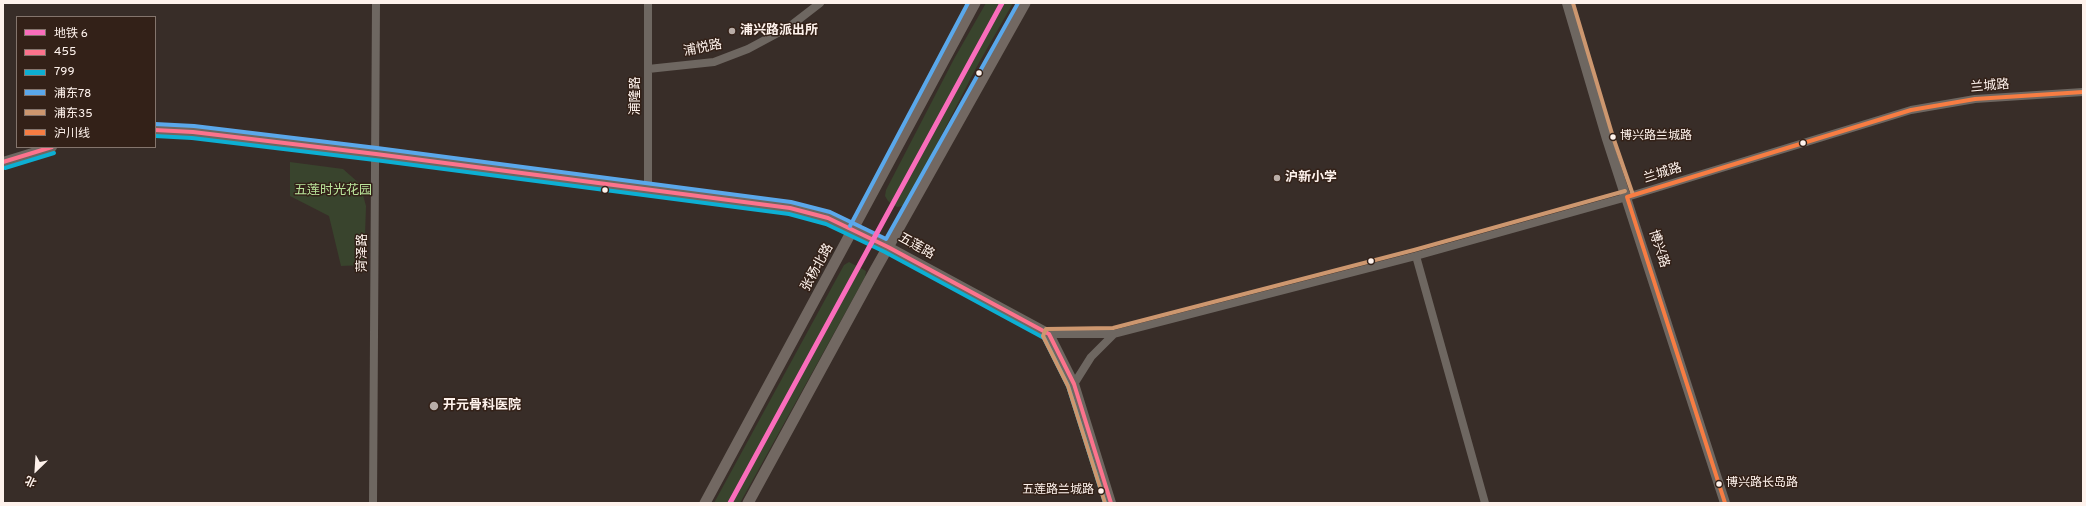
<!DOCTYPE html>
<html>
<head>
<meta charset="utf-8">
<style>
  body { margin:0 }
  #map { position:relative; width:2086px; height:506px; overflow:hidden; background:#382d28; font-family:Overpass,"Noto Sans SC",sans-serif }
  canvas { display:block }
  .frame { position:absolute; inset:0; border:4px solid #fef2ec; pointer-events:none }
  .legend { position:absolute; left:16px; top:16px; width:140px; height:132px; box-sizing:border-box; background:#332118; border:1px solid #84756d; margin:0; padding:5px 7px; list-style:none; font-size:12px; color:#fef2ec }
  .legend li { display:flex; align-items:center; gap:8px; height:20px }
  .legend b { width:20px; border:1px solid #84756d }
  .north { position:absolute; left:16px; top:450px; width:40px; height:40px; -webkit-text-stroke:3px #332118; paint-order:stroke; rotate:205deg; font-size:11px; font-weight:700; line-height:16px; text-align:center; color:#fef2ec }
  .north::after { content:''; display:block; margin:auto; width:14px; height:18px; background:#fef2ec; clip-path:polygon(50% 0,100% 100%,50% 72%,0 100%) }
</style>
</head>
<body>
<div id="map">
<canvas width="2086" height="506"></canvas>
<div class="frame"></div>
<ul class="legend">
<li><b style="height:5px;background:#f96dbb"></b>地铁 6</li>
<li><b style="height:5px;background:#fc738d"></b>455</li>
<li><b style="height:5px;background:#0dafd3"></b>799</li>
<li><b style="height:5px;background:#5aa8eb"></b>浦东78</li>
<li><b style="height:5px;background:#cd976f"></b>浦东35</li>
<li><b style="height:5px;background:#f77d43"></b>沪川线</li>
</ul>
<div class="north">北</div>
</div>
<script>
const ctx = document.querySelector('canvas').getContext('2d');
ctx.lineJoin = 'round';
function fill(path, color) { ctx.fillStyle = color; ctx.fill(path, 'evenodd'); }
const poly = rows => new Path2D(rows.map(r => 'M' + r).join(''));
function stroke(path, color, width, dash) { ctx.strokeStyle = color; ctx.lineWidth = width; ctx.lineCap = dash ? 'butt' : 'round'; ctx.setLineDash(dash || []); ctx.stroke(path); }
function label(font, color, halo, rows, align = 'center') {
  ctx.font = font + ' Overpass,"Noto Sans SC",sans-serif'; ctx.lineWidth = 3; ctx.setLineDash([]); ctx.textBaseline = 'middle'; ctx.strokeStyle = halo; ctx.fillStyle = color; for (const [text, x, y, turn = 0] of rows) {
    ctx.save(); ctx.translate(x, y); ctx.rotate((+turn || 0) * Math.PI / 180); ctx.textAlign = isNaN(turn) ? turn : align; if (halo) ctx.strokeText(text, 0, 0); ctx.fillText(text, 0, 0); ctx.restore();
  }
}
const green = poly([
  [986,3,1013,3,976,68,908,200,903,206,897,207,888,201,885,196,886,190,954,59],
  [290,162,343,169,360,184,366,206,364,265,341,266,329,216,290,196],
  [849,262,866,271,865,277,740,503,714,503,844,265]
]);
const minor = poly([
  [648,3,648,189],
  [648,69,714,62,748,49,789,27,820,3],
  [1416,256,1485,503],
  [1049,334,1114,334,1416,256,1627,197,1911,110,1975,99,2083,92],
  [1074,384,1091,357,1114,334],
  [373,503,376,3]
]);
const tertiary = poly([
  [1567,3,1607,139,1725,503],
  [155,130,193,132,376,154,790,208,828,218,888,247,1049,334,1074,384,1111,503],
  [3,162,52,147]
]);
const secondary = poly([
  [705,503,975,3],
  [748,503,874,272,1025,3]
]);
const bus1 = poly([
  [155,130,193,132,376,154,790,208,828,218,888,247,1049,334,1074,384,1111,503],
  [3,162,52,147]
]);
const bus2 = poly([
  [155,136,192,138,375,160,789,214,826,224,885,252,1044,338,1068,386,1105,503],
  [5,168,54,153]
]);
const bus3 = poly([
  [155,124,194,126,377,148,791,202,830,212,886,239,1018,3],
  [850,226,968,3]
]);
const bus4 = poly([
  [1573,3,1613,137,1633,195],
  [1105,503,1068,386,1043,336,1046,329,1113,328,1414,250,1625,191]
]);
const bus5 = poly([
  [1627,197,1911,110,1975,99,2083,92],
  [1627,197,1725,503]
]);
const metro1 = poly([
  [730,503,1002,3]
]);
const markers = [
  [732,31,4,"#b9ada7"],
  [979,73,3.5,"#fef2ec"],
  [1613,137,3.5,"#fef2ec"],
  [1803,143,3.5,"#fef2ec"],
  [1277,178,4,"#b9ada7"],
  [605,190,3.5,"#fef2ec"],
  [1371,261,3.5,"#fef2ec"],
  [434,406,5,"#b9ada7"],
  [1719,484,3.5,"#fef2ec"],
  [1101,491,3.5,"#fef2ec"]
];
const busNames = [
  ["博兴路兰城路",1620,137],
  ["博兴路长岛路",1726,484],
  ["五莲路兰城路",1094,491,"right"]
];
const poiNames = [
  ["浦兴路派出所",740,31],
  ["沪新小学",1285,178],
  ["开元骨科医院",443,406]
];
const streetNames = [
  ["浦悦路",703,49,-11],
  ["兰城路",1990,87,-5],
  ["浦隆路",636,96,-90],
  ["兰城路",1663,174,-17],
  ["五莲路",916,247,29],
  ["博兴路",1658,249,72],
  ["菏泽路",363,253,-90],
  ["张杨北路",818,268,-61]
];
const parkNames = [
  ["五莲时光花园",333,191]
];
fill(green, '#39442d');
stroke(minor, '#6e6761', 8);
stroke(tertiary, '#6e6761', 10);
stroke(secondary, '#726862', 11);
stroke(bus1, '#fc738d', 4);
stroke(bus2, '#0dafd3', 4);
stroke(bus3, '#5aa8eb', 4);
stroke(bus4, '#cd976f', 4);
stroke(bus5, '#f77d43', 4);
stroke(metro1, '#f96dbb', 5);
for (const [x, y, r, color] of markers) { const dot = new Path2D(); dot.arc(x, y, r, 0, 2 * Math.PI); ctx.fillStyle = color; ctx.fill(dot); stroke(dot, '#332118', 1.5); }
label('12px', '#fef2ec', '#332118', busNames, 'left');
label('bold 13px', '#fef2ec', '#332118', poiNames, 'left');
label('13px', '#fef2ec', '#332118', streetNames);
label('13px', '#b9e39a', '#332118', parkNames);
</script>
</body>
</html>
